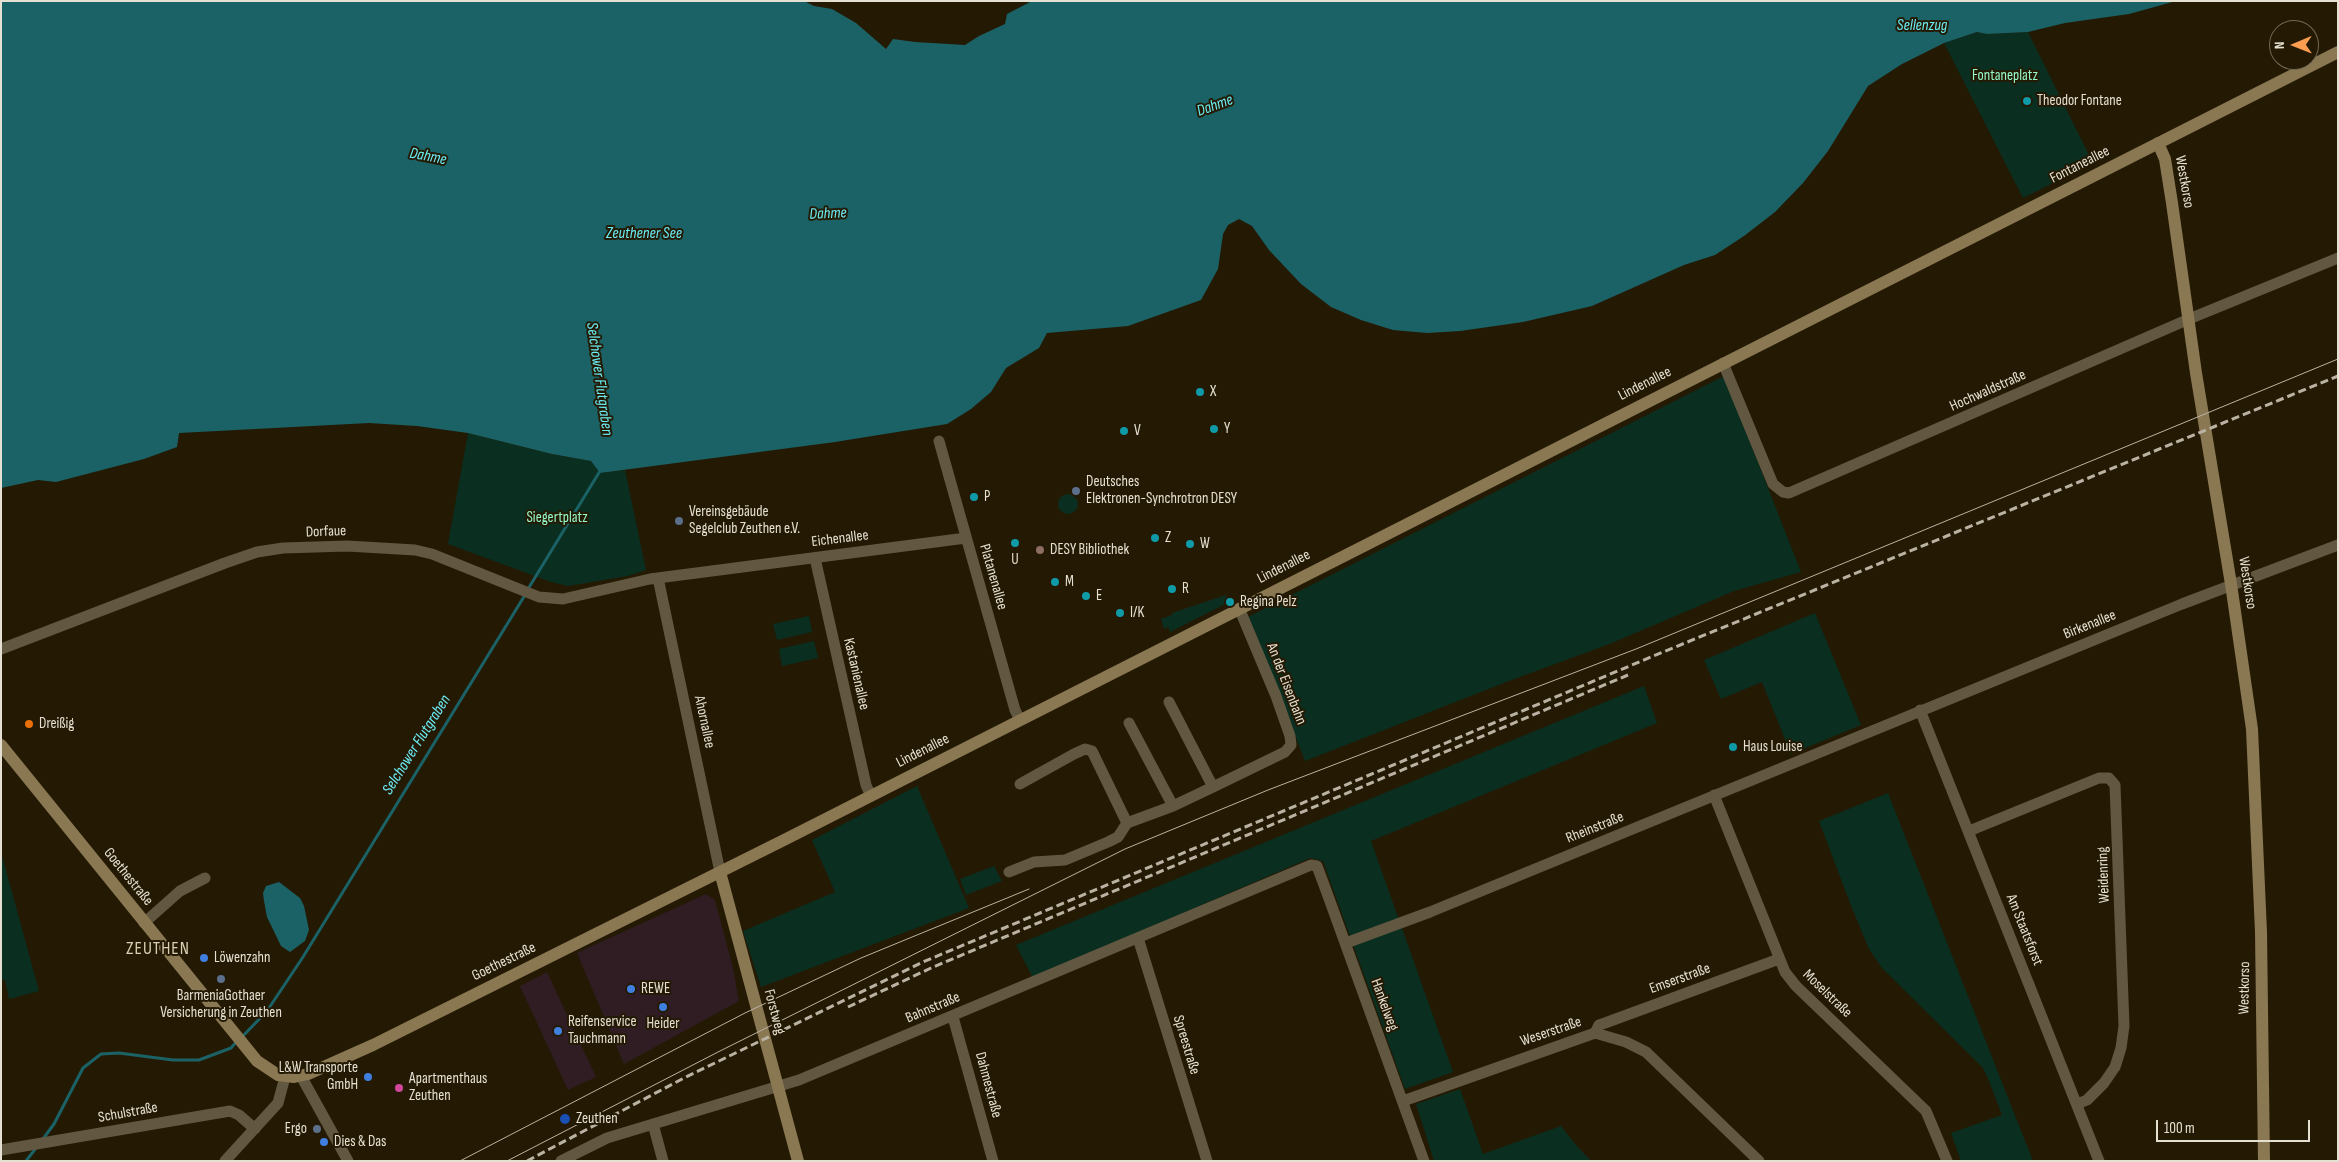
<!DOCTYPE html>
<html>
<head>
<meta charset="utf-8">
<style>
  body { margin:0 }
  #map { position:relative; width:2339px; height:1162px; overflow:hidden; background:#241a04; font-family:"Sofia Sans Condensed",sans-serif }
  canvas { display:block }
  .frame { position:absolute; inset:0; border:2px solid #e6e0d2; pointer-events:none }
  .north { position:absolute; left:2269px; top:20px; width:50px; height:50px; box-sizing:border-box; background:#241a04; border:1px solid #726956; border-radius:50%; rotate:269deg; font-size:14px; font-weight:700; line-height:20px; text-align:center; color:#e6e0d2 }
  .north::after { content:''; display:block; margin:auto; width:18px; height:22px; background:#fc9d52; clip-path:polygon(50% 0,100% 100%,50% 72%,0 100%) }
  .scale { position:absolute; left:2156px; top:1120px; width:154px; height:22px; box-sizing:border-box; border:2px solid #e6e0d2; border-top:0; padding-left:6px; font-size:15px; line-height:18px; white-space:nowrap; color:#e6e0d2; -webkit-text-stroke:4px #241a04; paint-order:stroke }
</style>
</head>
<body>
<div id="map">
<canvas width="2339" height="1162"></canvas>
<div class="frame"></div>
<div class="north">N</div>
<div class="scale">100 m</div>
</div>
<script>
const ctx = document.querySelector('canvas').getContext('2d');
ctx.lineJoin = 'round';
function fill(path, color) { ctx.fillStyle = color; ctx.fill(path, 'evenodd'); }
const poly = rows => new Path2D(rows.map(r => 'M' + r).join(''));
function stroke(path, color, width, dash) { ctx.strokeStyle = color; ctx.lineWidth = width; ctx.lineCap = dash ? 'butt' : 'round'; ctx.setLineDash(dash || []); ctx.stroke(path); }
function label(font, color, halo, rows, align = 'center') {
  ctx.font = font + ' "Sofia Sans Condensed",sans-serif'; ctx.lineWidth = 4; ctx.setLineDash([]); ctx.textBaseline = 'middle'; ctx.strokeStyle = halo; ctx.fillStyle = color; for (const [text, x, y, turn = 0] of rows) {
    ctx.save(); ctx.translate(x, y); ctx.rotate((+turn || 0) * Math.PI / 180); ctx.textAlign = isNaN(turn) ? turn : align; if (halo) ctx.strokeText(text, 0, 0); ctx.fillText(text, 0, 0); ctx.restore();
  }
}
const commercial = poly([
  [706,894,715,900,733,968,739,1001,624,1064,577,953],
  [547,972,596,1077,568,1090,520,986]
]);
const green = poly([
  [1977,32,1987,34,2028,32,2093,163,2023,198,1944,43],
  [1724,376,1801,572,1734,591,1612,643,1509,681,1305,761,1248,617],
  [468,433,552,454,591,461,600,473,625,470,646,570,628,576,568,586,551,582,448,544],
  '1058 504a10 10 0 1 1 20 0a10 10 0 1 1-20 0Z',
  [1226,595,1229,602,1170,632,1168,627,1164,629,1161,619,1172,615,1172,613],
  [1815,613,1861,725,1791,754,1762,682,1721,699,1704,660],
  [809,616,812,632,777,640,773,624],
  [814,641,818,658,782,666,779,649],
  [1644,686,1657,723,1371,841,1453,1072,1405,1089,1323,861,1310,858,1033,978,1016,945],
  [917,786,969,908,761,987,743,931,835,892,812,840],
  [1888,793,2033,1161,1961,1161,1951,1133,2002,1115,1989,1081,1983,1068,1882,968,1869,949,1850,903,1819,821],
  [1,852,39,991,9,999,5,980,1,980],
  [994,866,1002,881,966,895,960,879],
  [1460,1089,1483,1154,1561,1126,1575,1144,1591,1161,1434,1161,1416,1104]
]);
const water = poly([
  [1,1,804,1,814,6,832,9,856,23,886,49,893,39,915,42,965,45,979,36,1005,24,1007,14,1032,1,2176,1,2129,14,2065,23,2028,32,1987,34,1977,32,1944,43,1902,64,1868,86,1828,151,1803,183,1775,212,1744,236,1715,255,1684,265,1592,306,1523,322,1460,331,1427,333,1393,330,1361,320,1331,307,1301,284,1269,250,1252,226,1239,219,1228,225,1223,234,1218,269,1201,300,1128,326,1047,333,1039,348,1006,368,991,392,971,409,947,424,835,442,600,473,591,461,552,454,468,433,417,426,369,423,179,433,177,447,144,459,56,482,38,480,1,488],
  [279,882,300,898,304,906,309,930,305,941,290,952,281,946,267,917,264,901,263,893,266,886]
]);
const stream = poly([
  [528,589,600,471],
  [242,1037,267,1011,303,957,525,595],
  [43,1139,54,1124,83,1068,101,1054,119,1053,173,1060,199,1060,231,1048,237,1041],
  [26,1161,36,1148]
]);
const street = poly([
  [1723,363,1773,484,1783,492,1789,493,2189,319,2338,258],
  [939,441,1015,710,1020,720],
  [815,558,866,785,871,796],
  [658,578,720,872],
  [1,649,225,563,257,552,283,548,347,546,415,550,432,554,539,597,563,599,650,579,966,538],
  [1169,702,1213,787],
  [1920,710,2099,1161],
  [1129,723,1173,806],
  [1020,784,1074,754,1085,749,1092,751,1127,823],
  [1714,795,1785,972,1796,986,1926,1111,1947,1161],
  [1969,831,2099,778,2109,778,2115,785,2124,1026,2121,1048,2115,1067,2104,1083,2087,1100,2077,1104],
  [1009,872,1034,862,1065,860,1108,842,1118,837,1127,823,1173,806,1213,787,1285,752,1291,745,1290,736,1276,696,1239,608],
  [144,923,180,891,205,878],
  [1138,938,1207,1161],
  [1346,943,1430,912,2182,604,2338,545],
  [953,1017,993,1161],
  [1595,1033,1599,1025,1605,1023,1779,959],
  [301,1076,348,1161],
  [1403,1101,1595,1033,1626,1042,1646,1052,1759,1161],
  [653,1124,663,1161],
  [1,1150,230,1111,239,1115,255,1129],
  [225,1161,278,1103,285,1077],
  [561,1161,607,1138,799,1080,1311,865,1317,866,1327,893,1424,1161]
]);
const secondary = poly([
  [2158,143,2165,159,2172,203,2196,373,2231,584,2252,729,2261,932,2264,1161],
  [1,745,257,1061,278,1075,294,1077,308,1074,373,1045,786,839,2338,52],
  [720,872,798,1161]
]);
const tram = poly([
  [460,1161,745,1013,861,958,1029,889],
  [507,1161,718,1052,1125,849,1268,790,1636,649,2338,359]
]);
const rail = poly([
  [848,1007,931,968,1628,675],
  [527,1161,684,1078,923,962,1663,652,2338,376]
]);
const markers = [
  [2027,101,5,"#0f9aa8"],
  [1200,392,5,"#0f9aa8"],
  [1214,429,5,"#0f9aa8"],
  [1124,431,5,"#0f9aa8"],
  [1076,491,5,"#5c6f8a"],
  [974,497,5,"#0f9aa8"],
  [679,521,5,"#5c6f8a"],
  [1155,538,5,"#0f9aa8"],
  [1015,543,5,"#0f9aa8"],
  [1190,544,5,"#0f9aa8"],
  [1040,550,5,"#8d6e63"],
  [1055,582,5,"#0f9aa8"],
  [1172,589,5,"#0f9aa8"],
  [1086,596,5,"#0f9aa8"],
  [1230,602,5,"#0f9aa8"],
  [1120,613,5,"#0f9aa8"],
  [29,724,5,"#e8710a"],
  [1733,747,5,"#0f9aa8"],
  [204,958,5,"#3f7fe0"],
  [221,979,5,"#5c6f8a"],
  [631,989,5,"#3f7fe0"],
  [663,1007,5,"#3f7fe0"],
  [558,1031,5,"#3f7fe0"],
  [368,1077,5,"#3f7fe0"],
  [399,1088,5,"#d1479c"],
  [565,1119,6,"#1a4fb4"],
  [317,1129,5,"#5c6f8a"],
  [324,1142,5,"#3f7fe0"]
];
const parkNames = [
  ["Fontaneplatz",2005,76],
  ["Siegertplatz",557,518]
];
const poiNames = [
  ["Theodor Fontane",2037,101],
  ["X",1210,392],
  ["Y",1224,429],
  ["V",1134,431],
  ["Deutsches",1086,482],
  ["Elektronen-Synchrotron DESY",1086,499],
  ["P",984,497],
  ["Vereinsgebäude",689,512],
  ["Segelclub Zeuthen e.V.",689,529],
  ["Z",1165,538],
  ["W",1200,544],
  ["DESY Bibliothek",1050,550],
  ["U",1015,560,"center"],
  ["M",1065,582],
  ["R",1182,589],
  ["E",1096,596],
  ["Regina Pelz",1240,602],
  ["I/K",1130,613],
  ["Dreißig",39,724],
  ["Haus Louise",1743,747],
  ["Löwenzahn",214,958],
  ["REWE",641,989],
  ["BarmeniaGothaer",221,996,"center"],
  ["Versicherung in Zeuthen",221,1013,"center"],
  ["Reifenservice",568,1022],
  ["Tauchmann",568,1039],
  ["Heider",663,1024,"center"],
  ["L&W Transporte",358,1068,"right"],
  ["GmbH",358,1085,"right"],
  ["Apartmenthaus",409,1079],
  ["Zeuthen",409,1096],
  ["Zeuthen",576,1119],
  ["Ergo",307,1129,"right"],
  ["Dies & Das",334,1142]
];
const streetNames = [
  ["Fontaneallee",2080,165,-27],
  ["Westkorso",2184,182,80],
  ["Lindenallee",1645,384,-27],
  ["Hochwaldstraße",1988,391,-24],
  ["Dorfaue",326,532,-2],
  ["Eichenallee",840,539,-7],
  ["Lindenallee",1284,567,-27],
  ["Platanenallee",993,577,74],
  ["Westkorso",2247,583,81],
  ["Birkenallee",2090,625,-22],
  ["Kastanienallee",856,674,77],
  ["An der Eisenbahn",1286,684,69],
  ["Ahornallee",704,722,78],
  ["Lindenallee",923,751,-27],
  ["Rheinstraße",1595,828,-22],
  ["Weidenring",2104,875,-92],
  ["Goethestraße",128,877,51],
  ["Am Staatsforst",2024,930,68],
  ["Goethestraße",504,962,-26],
  ["Emserstraße",1680,979,-20],
  ["Westkorso",2245,988,-89],
  ["Moselstraße",1827,994,44],
  ["Hankelweg",1384,1005,70],
  ["Bahnstraße",933,1008,-23],
  ["Forstweg",774,1012,75],
  ["Weserstraße",1551,1032,-19],
  ["Spreestraße",1186,1045,73],
  ["Dahmestraße",988,1085,75],
  ["Schulstraße",128,1113,-10]
];
const waterNames = [
  ["Sellenzug",1922,26],
  ["Dahme",1215,106,-20],
  ["Dahme",428,157,11],
  ["Dahme",828,214,-2],
  ["Zeuthener See",644,234],
  ["Selchower Flutgraben",599,379,82],
  ["Selchower Flutgraben",417,745,-58]
];
const quarterNames = [
  ["ZEUTHEN",158,949]
];
fill(commercial, '#2f1d23');
fill(green, '#0a2e20');
fill(water, '#1b6266');
stroke(stream, '#1b6266', 3);
stroke(street, '#625740', 11);
stroke(secondary, '#8a7853', 12);
stroke(tram, '#bab3a3', 1);
stroke(rail, '#bab3a3', 3, [8, 4]);
for (const [x, y, r, color] of markers) { const dot = new Path2D(); dot.arc(x, y, r, 0, 2 * Math.PI); ctx.fillStyle = color; ctx.fill(dot); stroke(dot, '#241a04', 2); }
label('15px', '#94f8ca', '#241a04', parkNames);
label('15px', '#e6e0d2', '#241a04', poiNames, 'left');
label('15px', '#e6e0d2', '#241a04', streetNames);
label('italic 16px', '#6bedf6', '#241a04', waterNames);
ctx.letterSpacing = '1px';
label('18px', '#dbcfb3', '#241a04', quarterNames);
ctx.letterSpacing = '0px';
</script>
</body>
</html>
